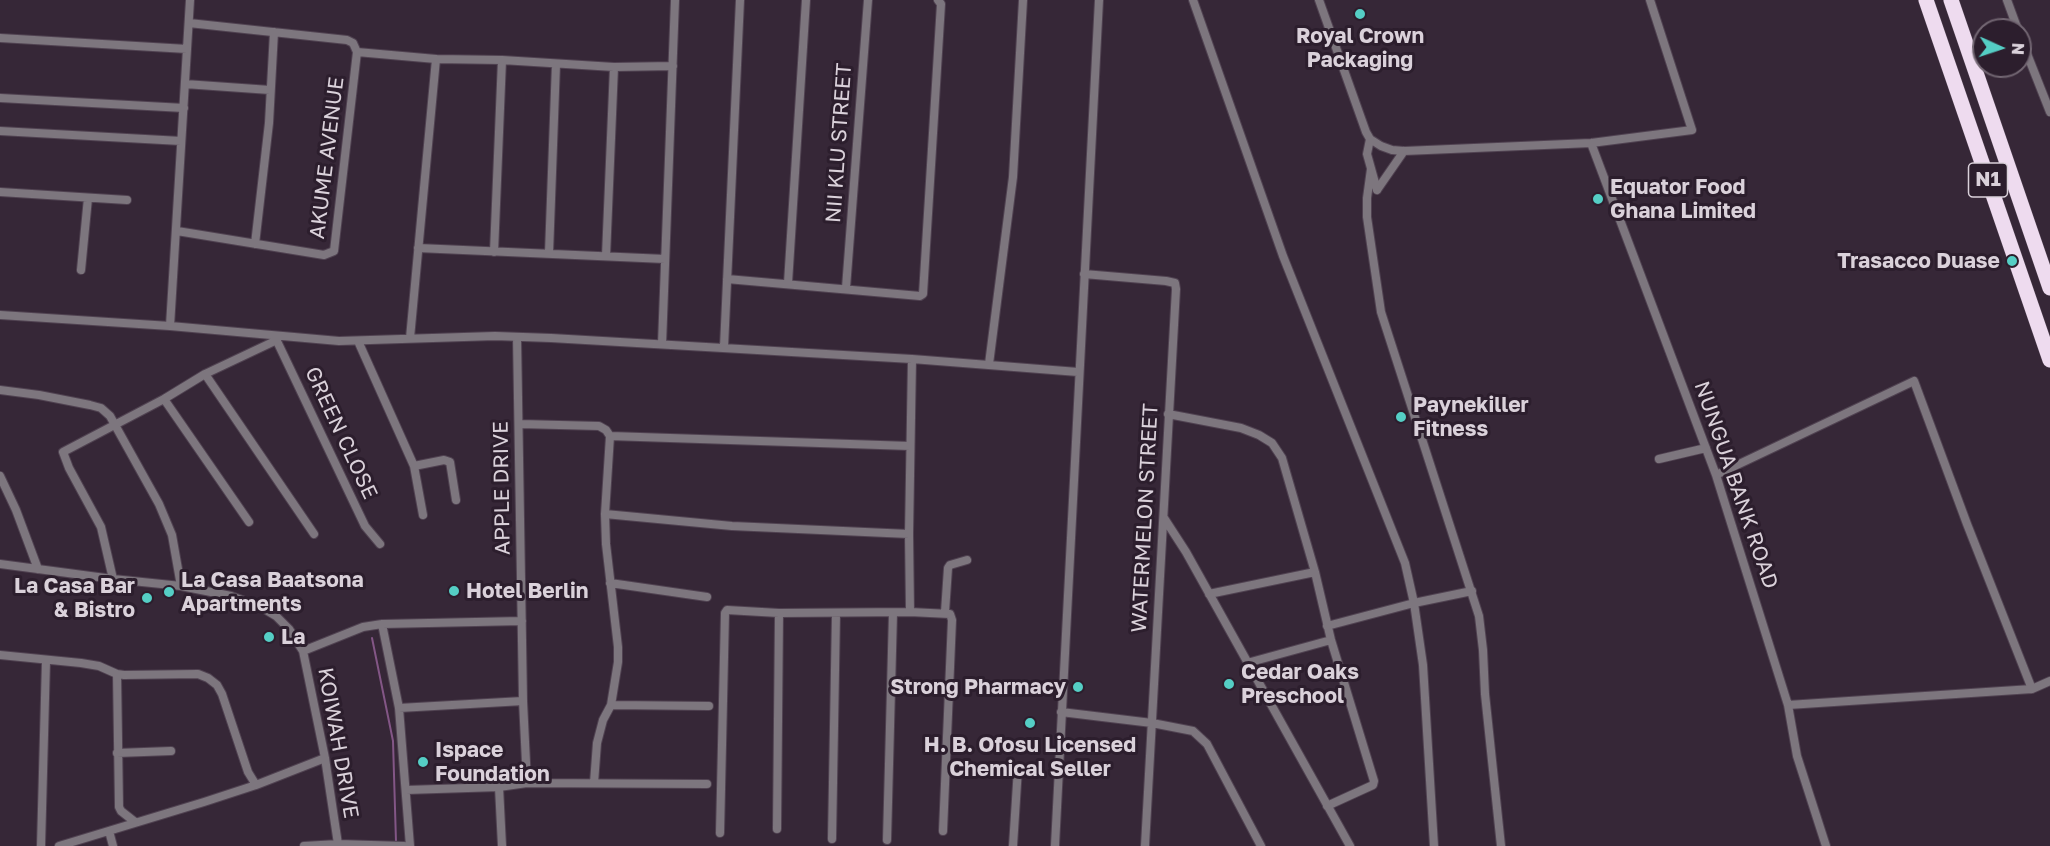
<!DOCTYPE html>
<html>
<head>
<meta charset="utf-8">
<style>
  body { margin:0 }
  #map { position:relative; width:2050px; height:846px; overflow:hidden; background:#362737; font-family:"Golos Text",sans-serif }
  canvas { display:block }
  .north { position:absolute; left:1972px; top:18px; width:60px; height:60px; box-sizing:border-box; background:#2c1e2d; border:2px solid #726672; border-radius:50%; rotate:93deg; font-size:16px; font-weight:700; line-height:24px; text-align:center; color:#dad1da }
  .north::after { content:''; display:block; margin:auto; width:21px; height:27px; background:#55cec5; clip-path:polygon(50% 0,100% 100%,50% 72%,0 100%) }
</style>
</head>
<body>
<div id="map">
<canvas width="2050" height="846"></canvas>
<div class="north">N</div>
</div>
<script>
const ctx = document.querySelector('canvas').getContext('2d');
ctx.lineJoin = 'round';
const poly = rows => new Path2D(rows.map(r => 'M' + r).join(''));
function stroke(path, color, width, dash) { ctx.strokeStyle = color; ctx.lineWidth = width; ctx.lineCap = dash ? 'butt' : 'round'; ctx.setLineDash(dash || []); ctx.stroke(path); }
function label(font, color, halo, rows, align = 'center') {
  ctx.font = font + ' "Golos Text",sans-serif'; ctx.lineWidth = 6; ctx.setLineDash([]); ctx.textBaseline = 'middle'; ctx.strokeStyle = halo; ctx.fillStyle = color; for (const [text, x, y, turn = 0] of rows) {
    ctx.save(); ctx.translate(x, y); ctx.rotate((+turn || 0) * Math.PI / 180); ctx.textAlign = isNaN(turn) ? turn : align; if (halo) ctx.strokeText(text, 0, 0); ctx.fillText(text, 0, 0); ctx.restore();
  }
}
const stream = poly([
  [372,638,393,741,396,842]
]);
const street = poly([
  [1193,0,1283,256,1405,563,1414,603,1423,665,1434,846],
  [1319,0,1366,132,1370,139,1381,146,1392,150,1404,151,1591,143,1692,130,1650,0],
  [2007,0,2018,30],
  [189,23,347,40,353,43,357,52],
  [2020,36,2050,112],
  [0,38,187,49],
  [357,52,436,59,502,60,614,67,673,66],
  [185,84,270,90],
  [0,98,184,108],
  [0,131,181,141],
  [1370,139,1367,154,1377,190],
  [1591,143,1716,475,1788,705,1797,756,1826,846],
  [1371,169,1367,198,1367,217,1381,312,1479,616,1483,650,1485,694,1501,846],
  [1377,190,1404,151],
  [0,192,127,200],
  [177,231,324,255,334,251,357,52],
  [255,244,269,123,274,32],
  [418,248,665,259],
  [494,252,502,60],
  [549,253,556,64],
  [606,256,614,67],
  [81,270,88,198],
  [1084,274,1166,281,1175,283,1176,289,1145,846],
  [727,279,920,296,923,294,941,4,938,0],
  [788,283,806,0],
  [846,288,868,0],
  [0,315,170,326,339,341,495,336,551,338,912,359,1078,372],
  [170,326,190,0],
  [275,337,365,526,380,544],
  [517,337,523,701,527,783],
  [410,338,436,59],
  [358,341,414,466,444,460,450,462,456,500],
  [662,344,675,0],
  [724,347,740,0],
  [989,364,1013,177,1023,0],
  [205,374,314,534],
  [0,390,39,395,90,405,101,408,110,416,159,504,172,535,181,586],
  [164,399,249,522],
  [1168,414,1241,428,1259,435,1272,443,1282,458,1315,572,1331,640,1374,781,1373,785,1327,806],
  [520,424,599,426,606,430,610,436,910,446],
  [1659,459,1706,448],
  [414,466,423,515],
  [1716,475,1914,381,1967,524,2032,689],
  [0,476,16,510,38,569],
  [605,514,732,526,909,534],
  [1164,518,1186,552,1350,846],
  [0,564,113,579,181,586,231,596,261,607,276,616,289,629,303,651,325,758,338,844],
  [113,579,101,527,69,468,63,452,164,399,205,374,277,340],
  [610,583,707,597],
  [1209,594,1315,572],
  [910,612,909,534,912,359],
  [945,612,948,568,950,565,967,560],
  [382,624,399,708,410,846],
  [1327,626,1414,603,1472,591],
  [303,651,363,627,382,624,522,621],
  [0,655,81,663,99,666,117,674,124,675,198,674,208,678,217,685,222,694,248,772,256,785],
  [1247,663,1331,640],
  [117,674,119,807,121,811,135,822],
  [611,705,709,706],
  [1788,705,2032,689,2050,681],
  [399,708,523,701],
  [1061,712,1152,723,1193,731,1207,744,1261,846],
  [117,753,171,751],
  [594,783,597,743,603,720,611,705,618,662,618,647,606,544,605,514,610,436],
  [499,787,502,846],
  [406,790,499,787,527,783,707,784],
  [777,829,779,613],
  [109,831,113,846],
  [720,833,725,613,727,610,779,613,910,612,950,614,952,620,943,831],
  [832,839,836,614],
  [887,840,893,613],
  [41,846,46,661],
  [59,846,204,802,256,785,325,758],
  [304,846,338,844,404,846],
  [1013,846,1018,768],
  [1055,846,1099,0]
]);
const highway = poly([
  [1926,0,2050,360],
  [1951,0,2050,288]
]);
const markers = [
  [1360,14,6,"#55cec5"],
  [1598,199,6,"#55cec5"],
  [2012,261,6,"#55cec5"],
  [1401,417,6,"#55cec5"],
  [454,591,6,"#55cec5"],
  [169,592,6,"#55cec5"],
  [147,598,6,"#55cec5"],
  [269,637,6,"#55cec5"],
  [1229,684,6,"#55cec5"],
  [1078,687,6,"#55cec5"],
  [1030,723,6,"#55cec5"],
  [423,762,6,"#55cec5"]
];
const shields = [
  [1988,180,39]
];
const shieldNames = [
  ["N1",1988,180]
];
const poiNames = [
  ["Royal Crown",1360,36,"center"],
  ["Packaging",1360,60,"center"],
  ["Equator Food",1610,187],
  ["Ghana Limited",1610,211],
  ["Trasacco Duase",2000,261,"right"],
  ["Paynekiller",1413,405],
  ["Fitness",1413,429],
  ["La Casa Baatsona",181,580],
  ["Apartments",181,604],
  ["La Casa Bar",135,586,"right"],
  ["& Bistro",135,610,"right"],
  ["Hotel Berlin",466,591],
  ["La",281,637],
  ["Cedar Oaks",1241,672],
  ["Preschool",1241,696],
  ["Strong Pharmacy",1066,687,"right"],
  ["H. B. Ofosu Licensed",1030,745,"center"],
  ["Chemical Seller",1030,769,"center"],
  ["Ispace",435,750],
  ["Foundation",435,774]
];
const streetNames = [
  ["NII KLU STREET",839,143,-86],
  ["AKUME AVENUE",327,158,-83],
  ["GREEN CLOSE",341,433,65],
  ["NUNGUA BANK ROAD",1736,485,71],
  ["APPLE DRIVE",502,488,-91],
  ["WATERMELON STREET",1145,518,-87],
  ["KOIWAH DRIVE",338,743,80]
];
stroke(stream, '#835686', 2);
stroke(street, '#504251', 10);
stroke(highway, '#504251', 16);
stroke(street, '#7d767e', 8);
stroke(highway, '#eedbef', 15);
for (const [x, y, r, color] of markers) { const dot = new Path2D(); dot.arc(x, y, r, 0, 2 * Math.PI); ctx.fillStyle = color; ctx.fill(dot); stroke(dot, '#2c1e2d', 2); }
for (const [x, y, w] of shields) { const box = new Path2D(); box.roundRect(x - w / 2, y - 17, w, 34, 4.5); ctx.fillStyle = '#2c1e2d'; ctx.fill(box); stroke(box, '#dad1da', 1.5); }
label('bold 20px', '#dad1da', null, shieldNames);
label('bold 21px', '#dad1da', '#2c1e2d', poiNames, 'left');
label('21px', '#dad1da', '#2c1e2d', streetNames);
</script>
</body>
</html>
